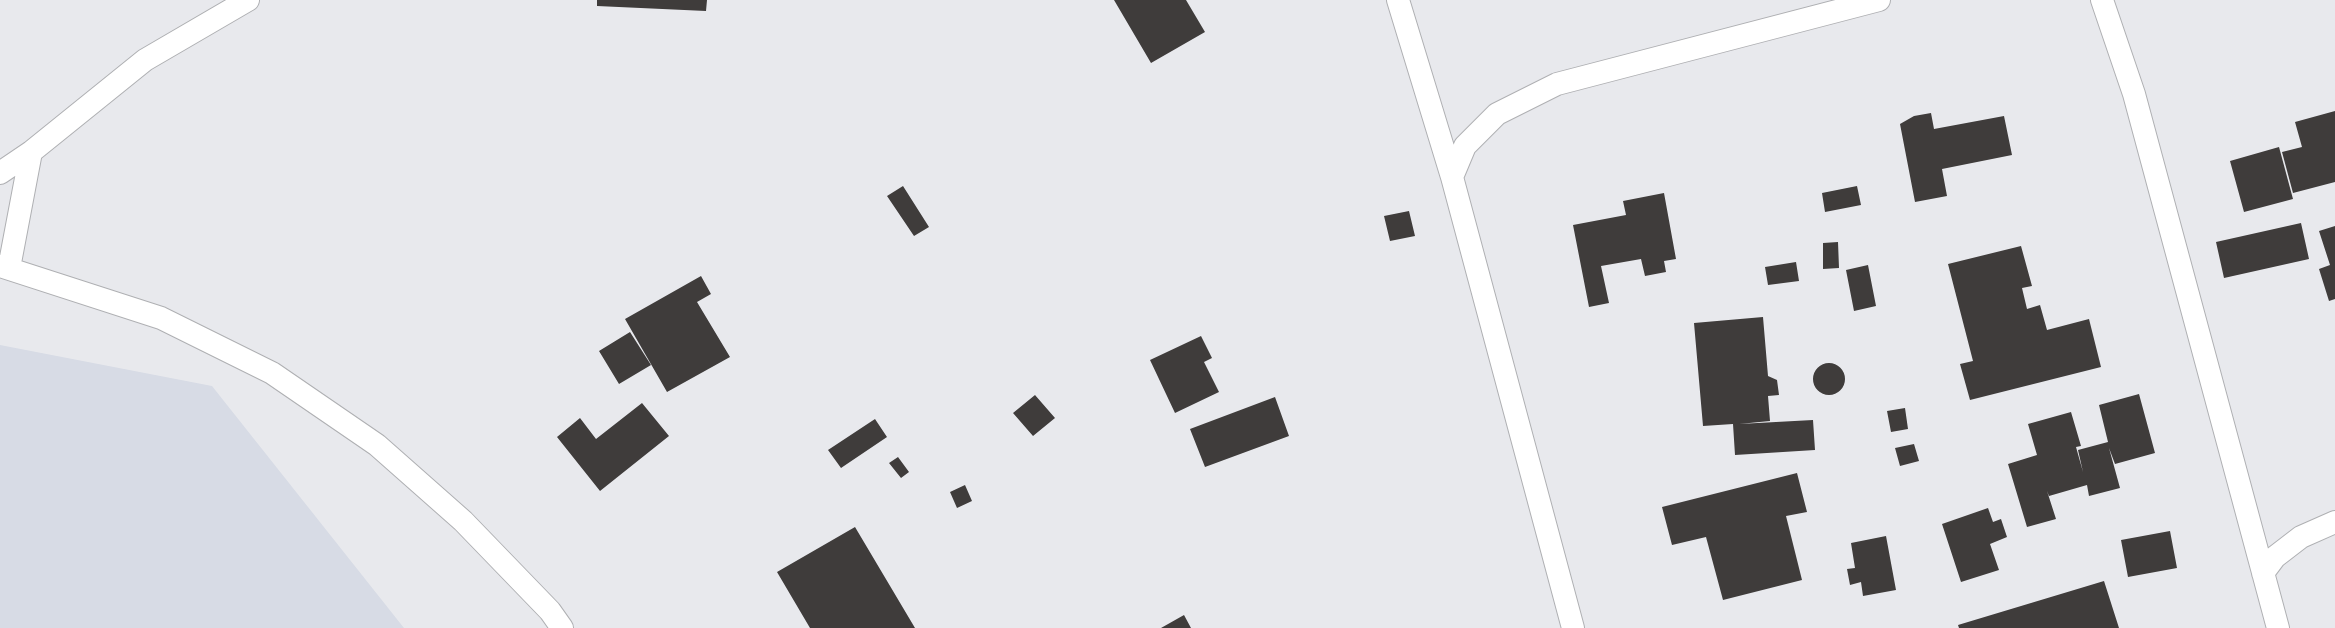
<!DOCTYPE html>
<html>
<head>
<meta charset="utf-8">
<style>
  body { margin:0 }
  canvas { display:block; background:#e8e9ed }
</style>
</head>
<body>
<canvas width="2335" height="628"></canvas>
<script>
const ctx = document.querySelector('canvas').getContext('2d');
ctx.lineJoin = 'round';
function fill(path, color) { ctx.fillStyle = color; ctx.fill(path, 'evenodd'); }
const poly = rows => new Path2D(rows.map(r => 'M' + r).join(''));
function stroke(path, color, width, dash) { ctx.strokeStyle = color; ctx.lineWidth = width; ctx.lineCap = dash ? 'butt' : 'round'; ctx.setLineDash(dash || []); ctx.stroke(path); }
const built = poly([
  [0,345,212,386,404,628,0,628]
]);
const building = poly([
  [597,0,707,0,706,11,597,6],
  [1114,0,1186,0,1205,32,1151,63],
  [2335,111,2335,182,2293,193,2282,152,2302,147,2295,122],
  [1931,113,1934,129,2004,116,2012,155,1942,169,1947,196,1915,202,1900,124,1914,116],
  [2279,147,2293,199,2244,212,2230,161],
  [903,186,929,227,914,236,887,196],
  [1857,186,1861,205,1825,212,1822,193],
  [1664,193,1676,259,1664,261,1666,272,1645,276,1641,259,1601,266,1609,303,1589,307,1573,225,1626,215,1623,201],
  [1409,211,1415,236,1390,241,1384,216],
  [2301,223,2309,259,2224,278,2216,242],
  [2335,226,2335,299,2329,301,2319,269,2330,265,2319,231],
  [1838,242,1839,268,1823,269,1823,243],
  [2021,246,2032,286,2022,288,2027,309,2040,305,2047,330,2089,319,2101,367,1970,400,1960,364,1973,361,1948,264],
  [1796,262,1799,281,1768,285,1765,267],
  [1868,265,1876,306,1854,311,1846,270],
  [701,276,711,294,697,302,730,357,667,392,625,319],
  [1763,317,1768,376,1777,380,1779,395,1768,396,1770,421,1739,424,1813,420,1815,450,1735,455,1733,424,1703,426,1694,323],
  [630,332,651,365,619,384,599,351],
  [1201,336,1212,358,1204,362,1219,392,1175,413,1150,360],
  '1813 379a16 16 0 1 1 32 0a16 16 0 1 1-32 0Z',
  [2139,394,2155,453,2115,464,2109,448,2120,488,2089,496,2087,485,2049,496,2047,491,2056,519,2027,527,2008,464,2037,455,2028,424,2071,412,2081,446,2076,447,2083,472,2078,450,2108,442,2099,405],
  [1035,395,1055,418,1033,436,1013,413],
  [1275,397,1289,436,1205,467,1190,429],
  [642,403,669,436,600,491,557,437,580,418,596,439],
  [1905,408,1908,429,1891,432,1887,411],
  [875,419,887,437,841,468,828,450],
  [1914,444,1919,461,1900,466,1895,448],
  [898,457,909,472,901,478,889,463],
  [1797,473,1807,512,1786,516,1802,580,1723,600,1706,537,1672,545,1662,507],
  [965,485,972,501,957,508,950,492],
  [1988,508,1993,522,2001,519,2007,537,1990,544,1999,570,1961,582,1942,524],
  [855,527,915,628,810,628,777,572],
  [2170,531,2177,568,2128,577,2121,540],
  [1886,536,1896,590,1863,596,1861,582,1850,585,1847,569,1855,568,1851,543],
  [2104,581,2119,628,1959,628,1958,625],
  [1184,615,1191,628,1161,628]
]);
const street = poly([
  [1398,0,1452,177,1573,628],
  [2102,0,2134,94,2278,628],
  [0,173,31,152,145,60,248,0],
  [1452,177,1465,146,1497,114,1557,84,1879,0],
  [0,266,161,318,272,373,377,445,463,521,550,611,562,628],
  [9,268,31,152],
  [2263,573,2275,557,2301,537,2335,522]
]);
fill(built, '#d7dbe5');
fill(building, '#3f3c3b');
stroke(street, '#afb0b3', 24);
stroke(street, '#fff', 22);
</script>
</body>
</html>
